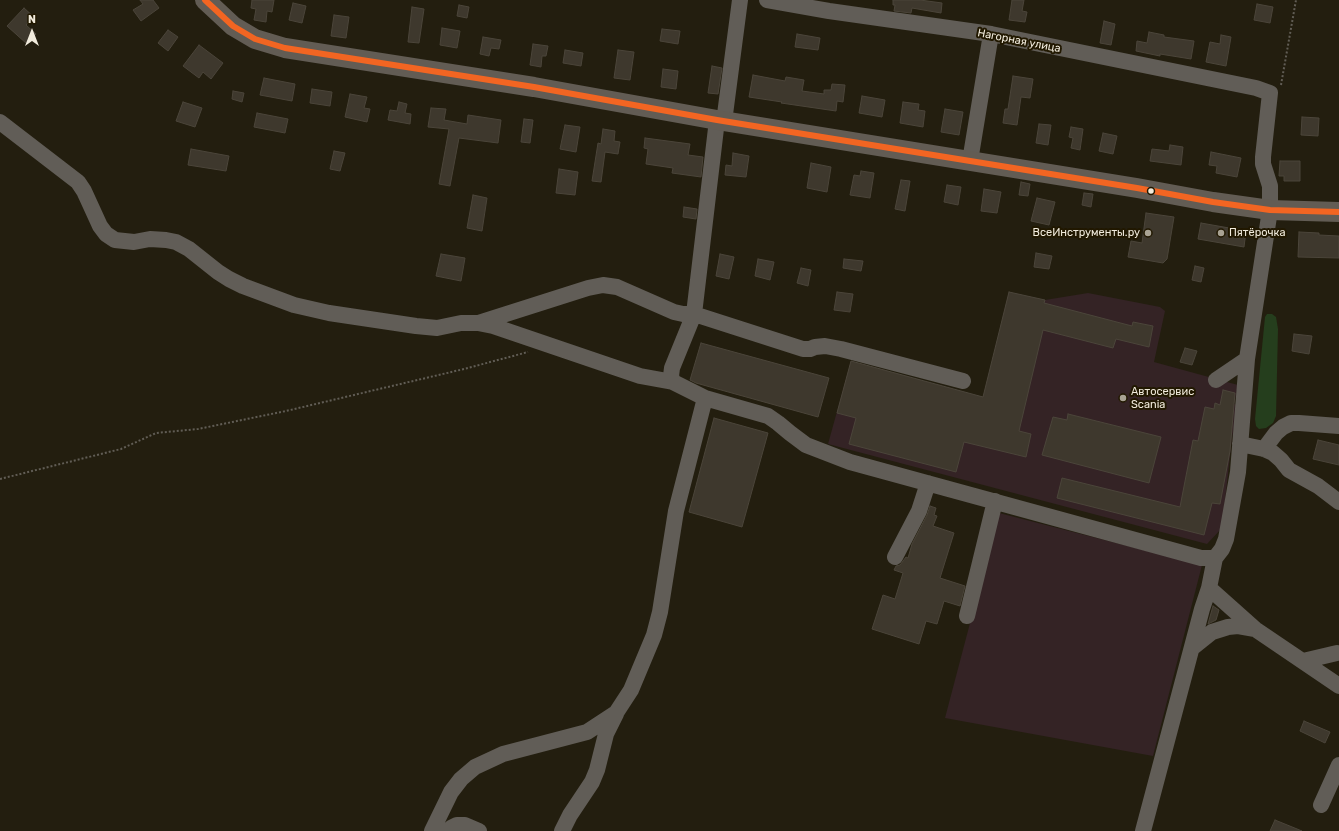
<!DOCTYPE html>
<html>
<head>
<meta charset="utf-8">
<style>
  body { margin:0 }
  #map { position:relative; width:1339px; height:831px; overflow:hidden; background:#231e0f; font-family:Rubik,sans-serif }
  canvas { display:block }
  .north { position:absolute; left:12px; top:12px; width:40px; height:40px; -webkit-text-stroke:3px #211800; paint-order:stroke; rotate:0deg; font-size:11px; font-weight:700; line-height:16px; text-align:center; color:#f1ebdc }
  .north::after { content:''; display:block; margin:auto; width:14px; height:18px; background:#f1ebdc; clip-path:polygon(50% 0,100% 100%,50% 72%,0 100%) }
</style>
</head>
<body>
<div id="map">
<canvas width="1339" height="831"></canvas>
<div class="north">N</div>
</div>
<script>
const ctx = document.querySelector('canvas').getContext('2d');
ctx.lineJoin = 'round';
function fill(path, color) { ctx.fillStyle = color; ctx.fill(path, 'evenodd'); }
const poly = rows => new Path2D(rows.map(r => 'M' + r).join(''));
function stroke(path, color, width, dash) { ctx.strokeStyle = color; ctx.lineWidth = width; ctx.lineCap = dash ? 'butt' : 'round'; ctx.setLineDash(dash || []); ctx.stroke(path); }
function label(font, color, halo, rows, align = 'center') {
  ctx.font = font + ' Rubik,sans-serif'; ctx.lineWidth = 4; ctx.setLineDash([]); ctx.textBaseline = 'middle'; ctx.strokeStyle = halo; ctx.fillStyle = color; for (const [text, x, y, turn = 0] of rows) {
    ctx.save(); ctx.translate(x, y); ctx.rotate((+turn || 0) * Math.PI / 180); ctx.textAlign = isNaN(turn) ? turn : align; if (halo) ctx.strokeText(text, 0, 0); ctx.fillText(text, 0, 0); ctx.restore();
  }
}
const industrial = poly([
  [1009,292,1045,300,1088,293,1160,307,1165,311,1154,362,1238,385,1234,404,1239,405,1232,437,1222,528,1207,544,828,444,851,361,983,397],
  [999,513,1202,565,1153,756,945,718]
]);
const green = poly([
  [1267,314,1272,314,1276,317,1278,329,1276,416,1273,423,1266,428,1259,429,1256,426,1255,419,1265,317]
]);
const building = poly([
  [140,0,153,0,159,8,141,21,133,10,143,4,140,0],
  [252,0,274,0,272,12,267,11,266,22,254,20,256,9,251,8,252,0],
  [893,0,920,0,942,3,941,13,912,8,911,13,894,11,895,5,893,5,893,0],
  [1012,0,1024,0,1022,11,1027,12,1025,22,1009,20,1012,0],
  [293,3,306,6,302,23,289,20,293,3],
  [1257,4,1273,7,1270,23,1254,20,1257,4],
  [459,5,469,7,467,18,457,16,459,5],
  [412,7,424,9,419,43,408,42,412,7],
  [24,8,34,17,26,25,36,34,27,44,7,26,24,8],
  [334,15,349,17,346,38,331,36,334,15],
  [1104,21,1115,24,1111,45,1100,43,1104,21],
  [442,28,460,31,457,48,440,45,442,28],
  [662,29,680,31,678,44,660,41,662,29],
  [168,30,178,37,168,51,158,43,168,30],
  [1149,32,1164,35,1164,37,1194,41,1191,59,1160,54,1160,56,1136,51,1137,41,1147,43,1149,32],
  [797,34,820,38,818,50,795,47,797,34],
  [1221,35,1231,37,1226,66,1206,62,1210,42,1220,44,1221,35],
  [483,37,501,40,499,49,491,48,489,56,480,54,483,37],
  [533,44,548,46,546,56,542,56,541,67,530,65,533,44],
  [199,45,223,63,211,79,203,72,199,78,183,66,199,45],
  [565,50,583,53,581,66,563,63,565,50],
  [618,50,634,52,630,80,614,78,618,50],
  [712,66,722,68,718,94,708,93,712,66],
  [663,69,678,71,676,89,661,87,663,69],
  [753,75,785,81,786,77,804,80,802,91,824,94,824,90,831,90,832,84,845,85,843,102,837,101,836,111,781,103,782,102,749,97,753,75],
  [1013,76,1033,79,1030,98,1021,97,1017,125,1003,123,1005,109,1008,109,1013,76],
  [264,78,295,84,292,101,260,95,264,78],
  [312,89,332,92,330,106,310,103,312,89],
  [233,91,244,93,242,102,232,99,233,91],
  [350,94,367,97,364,108,370,109,367,122,345,117,350,94],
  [862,96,885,100,882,117,859,113,862,96],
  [183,102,202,108,195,127,176,121,183,102],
  [399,102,407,104,405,113,411,114,410,124,388,120,390,110,397,111,399,102],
  [903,102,919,104,918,110,925,111,923,127,900,123,903,102],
  [431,108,446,109,444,120,467,124,468,115,501,120,498,143,459,138,450,186,439,184,449,129,428,127,431,108],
  [945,109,963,112,959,135,941,132,945,109],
  [257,113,288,119,285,133,254,127,257,113],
  [1302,117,1319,118,1318,136,1301,135,1302,117],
  [524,119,533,120,530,143,521,142,524,119],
  [1039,124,1051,125,1048,145,1036,143,1039,124],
  [565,125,580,127,576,152,560,149,565,125],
  [1071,127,1083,129,1080,150,1071,148,1073,138,1069,137,1071,127],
  [603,129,615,131,614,141,620,142,618,154,605,152,601,182,592,181,598,143,601,144,603,129],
  [1103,133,1117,136,1113,154,1099,151,1103,133],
  [645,138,690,144,688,155,703,157,701,177,672,173,673,168,646,164,648,149,644,148,645,138],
  [1170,145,1183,147,1181,165,1150,161,1152,149,1169,151,1170,145],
  [191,149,229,156,226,171,188,165,191,149],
  [334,151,345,153,340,171,330,169,334,151],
  [1211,152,1241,158,1237,177,1216,173,1217,166,1209,165,1211,152],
  [733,153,749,156,746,177,725,175,726,165,732,166,733,153],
  [1280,161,1300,161,1300,181,1284,181,1284,176,1279,176,1280,161],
  [811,163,831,167,827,192,807,188,811,163],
  [559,169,578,172,575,195,556,193,559,169],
  [861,171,874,173,870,198,850,195,854,175,860,176,861,171],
  [901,180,910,181,905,211,895,209,901,180],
  [1021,182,1030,184,1028,196,1019,195,1021,182],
  [947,185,961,187,958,205,944,202,947,185],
  [984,189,1001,192,997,213,981,211,984,189],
  [1084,193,1093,194,1091,207,1082,205,1084,193],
  [473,195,487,198,482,231,467,228,473,195],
  [1037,198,1055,202,1049,225,1031,221,1037,198],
  [684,207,697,209,696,219,683,217,684,207],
  [1146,213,1174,217,1167,259,1163,263,1128,257,1131,241,1142,243,1146,213],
  [1201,223,1246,231,1244,247,1198,239,1201,223],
  [1299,232,1319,233,1319,235,1339,236,1339,258,1298,257,1299,232],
  [1036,253,1052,256,1049,269,1034,267,1036,253],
  [441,254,465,258,461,281,436,276,441,254],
  [720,254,734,257,729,279,716,276,720,254],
  [758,259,774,262,770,280,755,276,758,259],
  [844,259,863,261,861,271,843,268,844,259],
  [1195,266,1204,268,1201,282,1192,280,1195,266],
  [801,268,811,270,808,286,797,283,801,268],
  [837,292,853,294,850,312,834,310,837,292],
  [1009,292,1045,300,1044,303,1132,326,1133,322,1153,326,1149,347,1116,339,1113,348,1043,330,1019,431,1031,434,1026,457,964,442,956,472,849,444,856,418,837,413,851,361,983,397,1009,292],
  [1294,334,1312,336,1309,354,1292,351,1294,334],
  [701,343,829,378,818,417,696,383,690,380,701,343],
  [1185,348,1197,351,1192,365,1180,362,1185,348],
  [1223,390,1235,393,1230,451,1220,504,1212,503,1204,535,1057,498,1062,478,1180,507,1193,440,1198,441,1205,407,1214,409,1215,403,1220,405,1223,390],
  [1068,414,1161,437,1149,483,1042,455,1053,417,1067,420,1068,414],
  [714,418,768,433,742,527,689,512,714,418],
  [1318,440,1339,445,1339,465,1313,459,1318,440],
  [930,506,936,508,934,515,937,516,933,526,954,533,940,578,965,586,960,606,944,601,937,624,926,621,919,644,872,629,883,595,895,599,903,573,894,570,896,566,900,565,906,557,908,558,912,544,927,515,930,506],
  [1213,606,1219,610,1216,620,1208,624,1213,606],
  [1304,721,1330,732,1325,743,1300,731,1304,721],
  [1275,820,1302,831,1270,831,1275,820]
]);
const path = poly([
  [1281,85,1296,0],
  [0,479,121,449,156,433,198,429,286,411,464,369,528,352]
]);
const minor = poly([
  [717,120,694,314,672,368,671,376,673,382,705,398,768,416,778,423,790,433,806,445,850,462,1201,558,1215,558,1222,549,1226,539,1238,472,1247,359,1270,210,1270,186,1263,164,1263,157,1270,93,1256,88,991,34,829,11,767,0],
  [0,122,78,182,84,191,100,226,106,234,115,240,134,242,150,239,166,240,176,242,189,249,218,272,229,279,243,286,294,305,329,313,416,326,437,328,461,323,478,323,493,326,640,376,673,382],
  [724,122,740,0],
  [970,161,991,34],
  [478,323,588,288,603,285,617,287,674,312,683,314,694,314,803,349,810,349,815,347,825,346,841,349,963,381],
  [1216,380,1247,359],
  [1240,444,1264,449,1273,453,1281,460,1289,470,1318,486,1339,502],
  [1264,449,1276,433,1283,427,1291,423,1299,423,1339,426],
  [895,557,919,511,928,483],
  [1209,588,1255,629,1339,686],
  [967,616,995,501],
  [1192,648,1212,632,1228,627,1238,626,1255,629],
  [1303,661,1337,653],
  [1321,805,1339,765],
  [432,831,451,792,461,779,475,767,503,754,587,732,616,713,631,690,654,635,660,612,676,511,705,398],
  [449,831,451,828,457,825,465,825,479,831],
  [562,831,570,815,592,782,597,770,606,734,616,714],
  [1143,831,1202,609,1209,588,1215,558]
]);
const major = poly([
  [205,0,233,26,255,39,285,48,534,87,717,120,1137,188,1213,202,1270,210,1339,212]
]);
const bus1 = poly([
  [205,0,233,26,255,39,285,48,534,87,717,120,1137,188,1213,202,1270,210,1339,212]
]);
const markers = [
  [1151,191,3.5,"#f1ebdc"],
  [1148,233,4,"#a9a394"],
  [1221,233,4,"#a9a394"],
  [1123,398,4,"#a9a394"]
];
const streetNames = [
  ["Нагорная улица",1019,41,11]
];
const poiNames = [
  ["ВсеИнструменты.ру",1140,233,"right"],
  ["Пятёрочка",1229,233],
  ["Автосервис",1131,392],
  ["Scania",1131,405]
];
fill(industrial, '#342325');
fill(green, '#253e1d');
fill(building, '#3e382d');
stroke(building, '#4b453a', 1);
stroke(path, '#615d55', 2, [2, 2]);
stroke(minor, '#615d57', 16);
stroke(major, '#625c54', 20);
stroke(bus1, '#f26522', 6);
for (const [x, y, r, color] of markers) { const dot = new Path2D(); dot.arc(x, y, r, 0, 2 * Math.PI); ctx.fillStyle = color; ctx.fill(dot); stroke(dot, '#211800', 1.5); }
label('11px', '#f1ebdc', '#211800', streetNames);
label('11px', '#f1ebdc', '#211800', poiNames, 'left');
</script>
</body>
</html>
